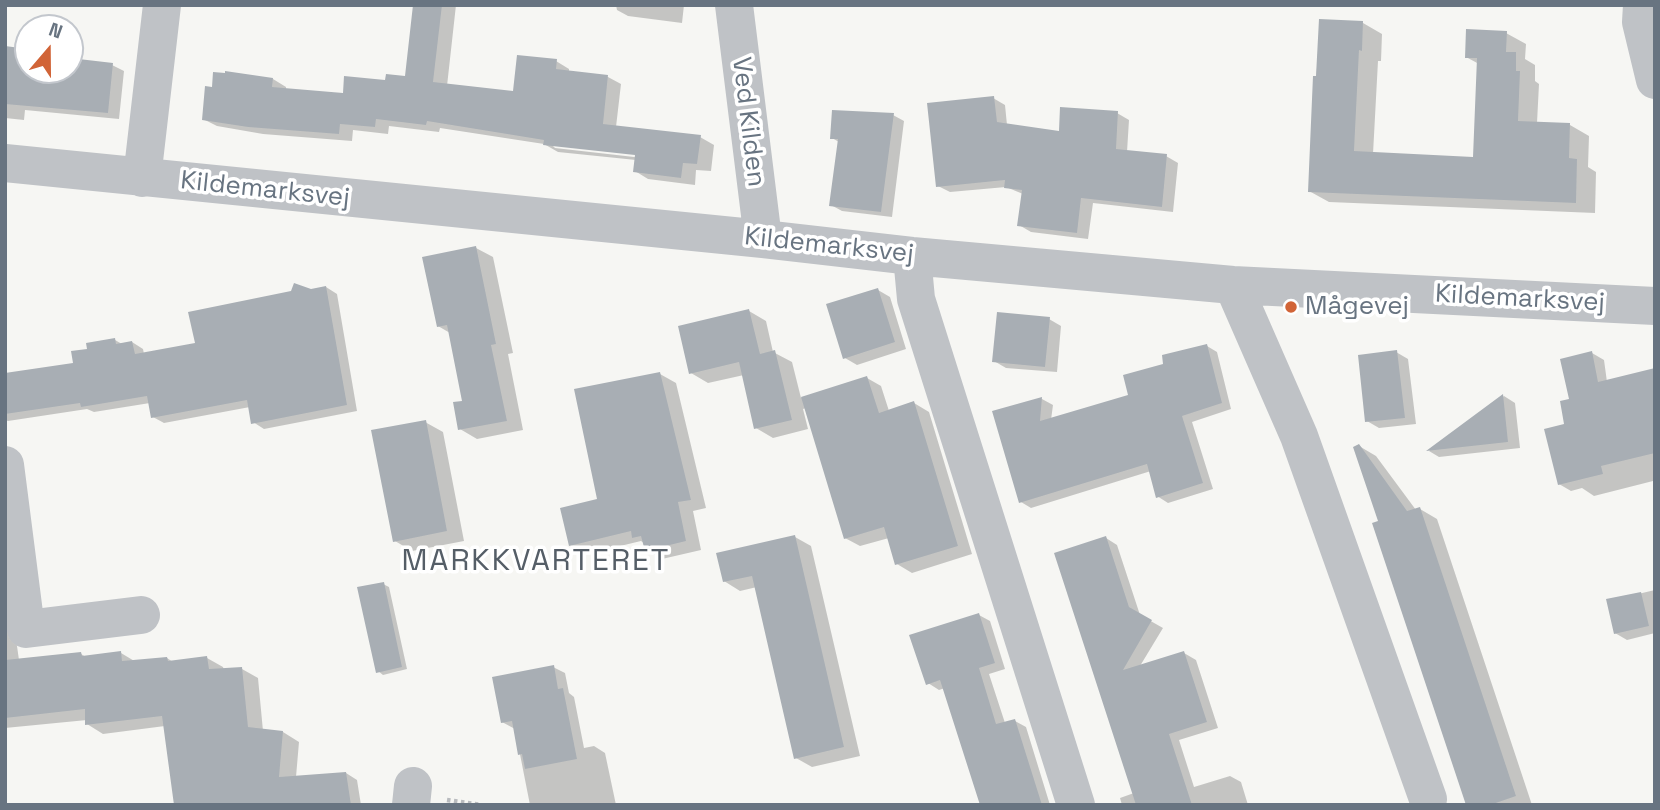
<!DOCTYPE html>
<html>
<head>
<meta charset="utf-8">
<style>
  body { margin:0 }
  #map { position:relative; width:1660px; height:810px; overflow:hidden; background:#f6f6f3; font-family:"Space Grotesk",sans-serif }
  canvas { display:block }
  .frame { position:absolute; inset:0; border:7px solid #687481; pointer-events:none }
  .north { position:absolute; left:14px; top:14px; width:70px; height:70px; box-sizing:border-box; background:#fff; border:2px solid #c3c7cd; border-radius:50%; rotate:20deg; font-size:19px; font-weight:700; line-height:28px; text-align:center; color:#687481 }
  .north::after { content:''; display:block; margin:auto; width:24px; height:32px; background:#d16437; clip-path:polygon(50% 0,100% 100%,50% 72%,0 100%) }
</style>
</head>
<body>
<div id="map">
<canvas width="1660" height="810"></canvas>
<div class="frame"></div>
<div class="north">N</div>
</div>
<script>
const ctx = document.querySelector('canvas').getContext('2d');
ctx.lineJoin = 'round';
function fill(path, color) { ctx.fillStyle = color; ctx.fill(path, 'evenodd'); }
const poly = rows => new Path2D(rows.map(r => 'M' + r).join(''));
function stroke(path, color, width, dash) { ctx.strokeStyle = color; ctx.lineWidth = width; ctx.lineCap = dash ? 'butt' : 'round'; ctx.setLineDash(dash || []); ctx.stroke(path); }
function label(font, color, halo, rows, align = 'center') {
  ctx.font = font + ' "Space Grotesk",sans-serif'; ctx.lineWidth = 7; ctx.setLineDash([]); ctx.textBaseline = 'middle'; ctx.strokeStyle = halo; ctx.fillStyle = color; for (const [text, x, y, turn = 0] of rows) {
    ctx.save(); ctx.translate(x, y); ctx.rotate((+turn || 0) * Math.PI / 180); ctx.textAlign = isNaN(turn) ? turn : align; if (halo) ctx.strokeText(text, 0, 0); ctx.fillText(text, 0, 0); ctx.restore();
  }
}
const shadow = poly([
  [415,5,456,5,447,86,514,93,556,61,569,69,569,72,608,77,621,84,616,127,700,137,714,145,711,171,696,170,695,185,648,179,635,171,636,160,558,152,544,144,440,128,439,132,389,126,388,134,353,130,352,141,263,134,217,126,203,119,273,79,286,87,286,90,344,95,407,78],
  [551,144,644,154,643,158,555,148],
  [616,5,684,5,682,23,628,16,617,10],
  [1320,21,1363,23,1382,34,1381,61,1378,61,1373,154,1475,159,1479,64,1466,57,1506,33,1526,44,1525,59,1535,65,1535,81,1539,84,1537,123,1570,125,1589,136,1588,167,1596,172,1595,213,1329,202,1309,191],
  [5,48,28,50,28,70,70,70,70,60,112,65,124,71,119,119,25,110,24,120,5,118],
  [993,98,1005,105,1007,125,1060,133,1117,113,1129,120,1127,152,1166,156,1178,163,1173,212,1093,203,1088,239,1031,232,1019,225,1023,194,1006,187,950,192,938,186],
  [893,115,904,121,892,217,842,211,831,205,839,142,832,138],
  [476,248,493,257,513,353,508,354,523,430,477,439,460,429,464,402,450,333,438,326],
  [326,287,337,294,357,411,264,429,253,422,250,407,164,423,153,417,150,403,94,412,87,409,8,421,5,420,5,375,75,364,89,350,115,340,122,344,132,342,143,349,144,354,197,344,311,290],
  [878,290,890,297,906,349,857,365,845,358],
  [749,311,766,321,773,352,792,362,801,398,867,378,881,386,889,411,914,403,929,412,972,554,912,573,897,564,889,538,860,546,845,538,806,408,803,409,808,429,773,438,756,428,744,375,708,383,691,373],
  [1049,319,1061,326,1057,372,1006,368,994,361],
  [1207,346,1217,352,1231,409,1192,422,1213,489,1168,503,1157,496,1151,471,1031,508,1021,502,994,412,1042,399,1053,405,1051,420,1130,396,1165,365],
  [1396,352,1408,359,1416,424,1379,428,1367,421],
  [1592,353,1604,360,1607,382,1655,370,1655,489,1653,481,1594,496,1582,488,1571,491,1559,484,1572,400],
  [660,374,676,383,706,508,693,511,701,550,662,559,646,550,644,543,641,541,587,554,571,545,599,500],
  [1504,396,1515,403,1520,448,1439,457,1429,451],
  [425,422,443,432,464,541,412,551,395,541],
  [1359,446,1376,456,1416,510,1420,509,1437,519,1532,805,1468,805,1380,522],
  [795,537,811,546,860,756,812,767,796,758,757,587,740,591,724,581],
  [1106,538,1117,545,1140,615,1163,628,1140,666,1184,653,1196,660,1218,728,1179,740,1194,787,1230,776,1241,782,1248,805,1122,805,1120,798,1134,793],
  [5,562,19,660,81,654,86,657,121,653,136,662,167,658,173,662,207,658,223,667,224,670,242,669,258,678,263,731,283,732,299,742,296,777,346,773,357,780,361,805,298,805,165,726,103,734,87,724,87,720,5,728],
  [383,584,389,587,407,669,383,675,378,671],
  [1655,590,1655,633,1627,640,1615,633,1608,601],
  [979,615,990,621,1005,669,989,674,1005,723,1015,721,1026,727,1050,805,982,805,945,688,939,690,928,683],
  [553,667,565,673,569,693,574,697,584,748,594,746,605,753,616,805,530,805,515,729,502,722]
]);
const building = poly([
  [413,5,442,5,433,82,513,91,517,55,557,59,556,69,608,75,603,124,701,135,697,164,683,163,681,178,633,172,635,155,543,145,544,140,427,121,426,125,376,119,375,127,340,124,339,134,248,127,202,120,205,86,212,87,213,72,225,73,225,71,273,78,272,87,343,93,344,76,385,80,386,74,405,76],
  [1319,19,1363,21,1362,51,1359,50,1354,151,1473,157,1477,58,1465,58,1466,29,1507,31,1506,52,1516,52,1516,71,1520,71,1518,121,1570,123,1569,158,1577,159,1576,203,1308,192,1313,76,1316,76],
  [5,46,28,49,28,70,70,70,70,58,113,63,108,113,5,104],
  [994,96,997,122,1059,131,1060,107,1118,111,1116,149,1167,154,1162,207,1081,198,1077,233,1017,226,1022,190,1004,188,1005,180,936,187,927,103],
  [832,110,894,113,881,212,829,206,838,139,830,139],
  [476,246,496,344,491,345,507,421,458,430,453,402,462,401,447,325,437,327,422,257],
  [294,283,311,289,326,286,347,405,251,424,247,400,151,418,147,396,81,407,80,403,5,414,5,373,73,363,71,351,87,349,86,343,115,338,116,344,132,341,135,354,195,343,188,312,291,291],
  [878,288,895,342,843,359,826,304],
  [749,309,760,354,775,350,792,420,754,429,739,362,689,374,678,326],
  [997,312,1050,317,1045,367,992,362],
  [1207,344,1222,403,1182,416,1203,483,1156,498,1147,464,1019,503,992,411,1042,397,1040,421,1128,395,1123,375,1163,364,1162,355],
  [1397,350,1405,418,1365,422,1358,355],
  [1592,351,1598,382,1655,368,1655,453,1601,466,1603,474,1558,485,1544,429,1564,424,1560,401,1569,399,1560,359],
  [660,372,691,500,678,502,686,541,645,551,641,536,632,538,631,531,569,546,560,508,597,499,574,389],
  [867,376,879,413,914,401,958,546,895,565,884,527,844,539,801,397],
  [1503,394,1508,442,1426,451],
  [426,420,447,531,393,542,371,430],
  [1359,444,1407,511,1420,507,1516,796,1490,805,1466,805,1372,523,1378,521,1353,447],
  [795,535,844,747,794,759,752,576,723,582,716,553],
  [1106,536,1129,607,1152,620,1123,670,1184,651,1207,722,1169,734,1192,805,1136,805,1054,553],
  [384,582,402,667,376,673,357,587],
  [1641,592,1649,626,1614,634,1606,599],
  [979,613,995,663,979,668,996,724,1015,719,1042,805,980,805,940,680,926,685,909,635],
  [121,651,122,661,167,657,168,661,207,656,209,669,242,667,248,727,283,731,279,777,346,772,351,805,174,805,162,716,85,725,85,709,5,718,5,660,81,652,82,656],
  [554,665,558,689,563,688,577,759,525,769,522,754,518,755,512,721,501,723,492,677]
]);
const path = poly([
  [447,800,481,805]
]);
const minor = poly([
  [734,5,763,239],
  [1642,5,1641,22,1655,80],
  [5,163,763,239,912,256,1233,285,1655,306],
  [142,178,162,5],
  [912,256,916,299,1076,805],
  [1233,285,1299,436,1428,799],
  [5,465,26,629,141,615],
  [411,805,413,786]
]);
const markers = [
  [1291,307,7,"#d16437"]
];
const streetNames = [
  ["Ved Kilden",748,122,83],
  ["Kildemarksvej",265,190,6],
  ["Kildemarksvej",829,246,6],
  ["Kildemarksvej",1520,299,3]
];
const poiNames = [
  ["Mågevej",1305,307]
];
const quarterNames = [
  ["MARKKVARTERET",536,562]
];
fill(shadow, '#0003');
fill(building, '#a8aeb4');
stroke(path, '#b9bbbe', 4.5, [3.5, 3.5]);
stroke(minor, '#bfc2c6', 38);
for (const [x, y, r, color] of markers) { const dot = new Path2D(); dot.arc(x, y, r, 0, 2 * Math.PI); ctx.fillStyle = color; ctx.fill(dot); stroke(dot, '#fff', 2.5); }
label('26px', '#687481', '#fff', streetNames);
label('26px', '#687481', '#fff', poiNames, 'left');
ctx.letterSpacing = '2px';
label('30px', '#555e67', '#fff', quarterNames);
ctx.letterSpacing = '0px';
</script>
</body>
</html>
